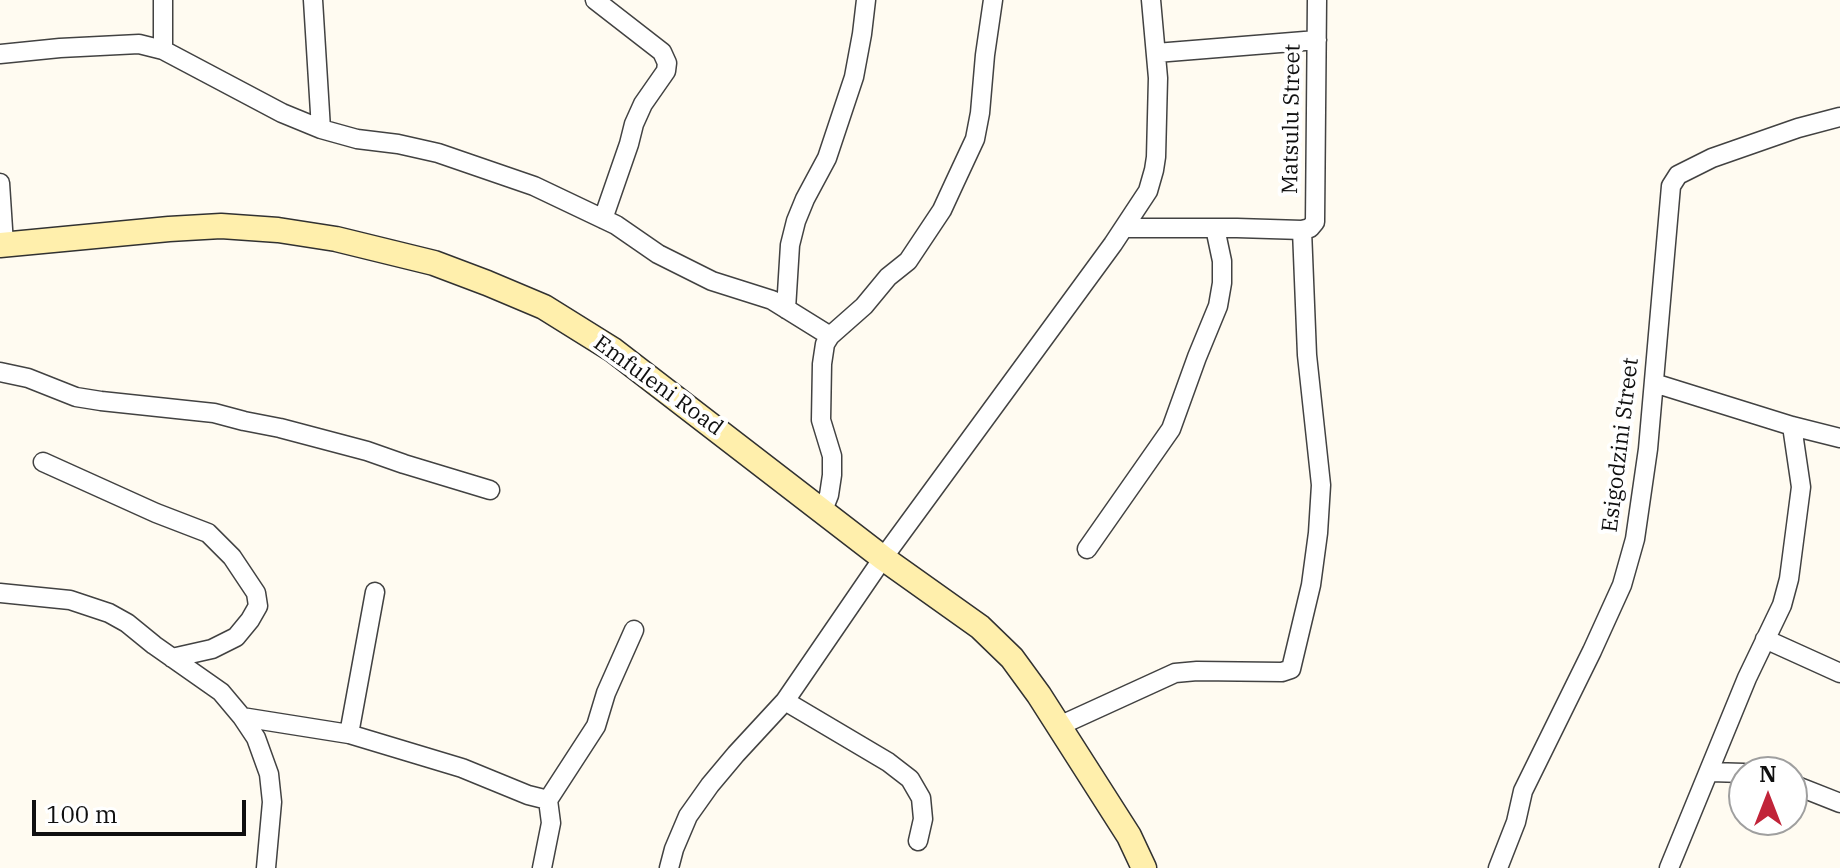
<!DOCTYPE html>
<html>
<head>
<meta charset="utf-8">
<style>
  body { margin:0 }
  #map { position:relative; width:1840px; height:868px; overflow:hidden; background:#fffbf1; font-family:"IBM Plex Serif",serif }
  canvas { display:block }
  .north { position:absolute; left:1728px; top:756px; width:80px; height:80px; box-sizing:border-box; background:#fff; border:2px solid #9f9f9f; border-radius:50%; rotate:0deg; font-size:22px; font-weight:700; line-height:32px; text-align:center; color:#0f0f0f }
  .north::after { content:''; display:block; margin:auto; width:28px; height:36px; background:#c12439; clip-path:polygon(50% 0,100% 100%,50% 72%,0 100%) }
  .scale { position:absolute; left:32px; top:800px; width:214px; height:36px; box-sizing:border-box; border:4px solid #0f0f0f; border-top:0; padding-left:10px; font-size:24px; line-height:28px; white-space:nowrap; color:#0f0f0f; -webkit-text-stroke:6px #fff; paint-order:stroke }
</style>
</head>
<body>
<div id="map">
<canvas width="1840" height="868"></canvas>
<div class="north">N</div>
<div class="scale">100 m</div>
</div>
<script>
const ctx = document.querySelector('canvas').getContext('2d');
ctx.lineJoin = 'round';
const poly = rows => new Path2D(rows.map(r => 'M' + r).join(''));
function stroke(path, color, width, dash) { ctx.strokeStyle = color; ctx.lineWidth = width; ctx.lineCap = dash ? 'butt' : 'round'; ctx.setLineDash(dash || []); ctx.stroke(path); }
function label(font, color, halo, rows, align = 'center') {
  ctx.font = font + ' "IBM Plex Serif",serif'; ctx.lineWidth = 8; ctx.setLineDash([]); ctx.textBaseline = 'middle'; ctx.strokeStyle = halo; ctx.fillStyle = color; for (const [text, x, y, turn = 0] of rows) {
    ctx.save(); ctx.translate(x, y); ctx.rotate((+turn || 0) * Math.PI / 180); ctx.textAlign = isNaN(turn) ? turn : align; if (halo) ctx.strokeText(text, 0, 0); ctx.fillText(text, 0, 0); ctx.restore();
  }
}
const street = poly([
  [163,0,163,50],
  [313,0,321,129],
  [595,0,662,52,667,63,666,71,643,104,634,124,629,144,603,219],
  [1156,53,1317,40],
  [0,54,60,48,139,44,163,50,282,113,321,129,357,139,398,144,438,153,534,186,616,225,658,254,712,281,772,300,830,336],
  [0,183,4,244],
  [1124,228,1237,228,1302,230,1310,228,1315,222,1317,0],
  [786,309,790,245,796,221,805,199,827,158,854,77,862,34,866,0],
  [0,372,28,378,76,397,101,401,214,413,244,421,280,428,367,451,404,464,490,490],
  [1654,383,1792,426,1840,438],
  [43,462,156,513,208,533,232,557,256,593,258,606,250,620,236,637,212,649,172,658],
  [823,510,829,495,832,475,832,456,821,420,822,364,825,344,830,336,864,306,888,277,908,261,942,210,954,184,975,139,980,113,985,55,993,0],
  [1087,549,1171,429,1197,357,1218,306,1222,283,1222,261,1215,228],
  [0,593,70,600,109,613,127,623,154,645,221,692,242,717,256,738,269,774,272,802,266,868],
  [1765,639,1840,673],
  [785,701,888,762,910,779,921,798,923,819,918,841],
  [242,717,349,734,462,768,528,795,548,800,551,823,542,868],
  [1059,726,1175,673,1197,671,1282,672,1291,669,1311,585,1318,533,1321,485,1307,355,1302,230],
  [349,734,375,592],
  [1710,772,1744,773],
  [1792,784,1840,803],
  [548,800,596,726,606,693,634,630],
  [669,868,674,849,688,816,710,785,736,754,785,701,883,558,1113,244,1148,191,1154,170,1156,157,1158,78,1151,0],
  [1498,868,1516,822,1523,791,1592,651,1622,585,1635,539,1648,449,1671,186,1678,175,1712,158,1798,128,1840,117],
  [1669,868,1747,678,1782,605,1789,579,1801,487,1792,426]
]);
const secondary = poly([
  [0,245,169,229,221,226,278,230,336,239,434,263,487,283,544,307,613,350,883,558,980,627,1012,658,1039,695,1129,836,1144,868]
]);
const streetNames = [
  ["Matsulu Street",1292,119,-89],
  ["Emfuleni Road",658,386,36],
  ["Esigodzini Street",1621,445,-83]
];
stroke(street, '#424242', 21);
stroke(secondary, '#313131', 27);
stroke(street, '#fff', 18);
stroke(secondary, '#ffefac', 24);
label('22px', '#0f0f0f', '#fff', streetNames);
</script>
</body>
</html>
